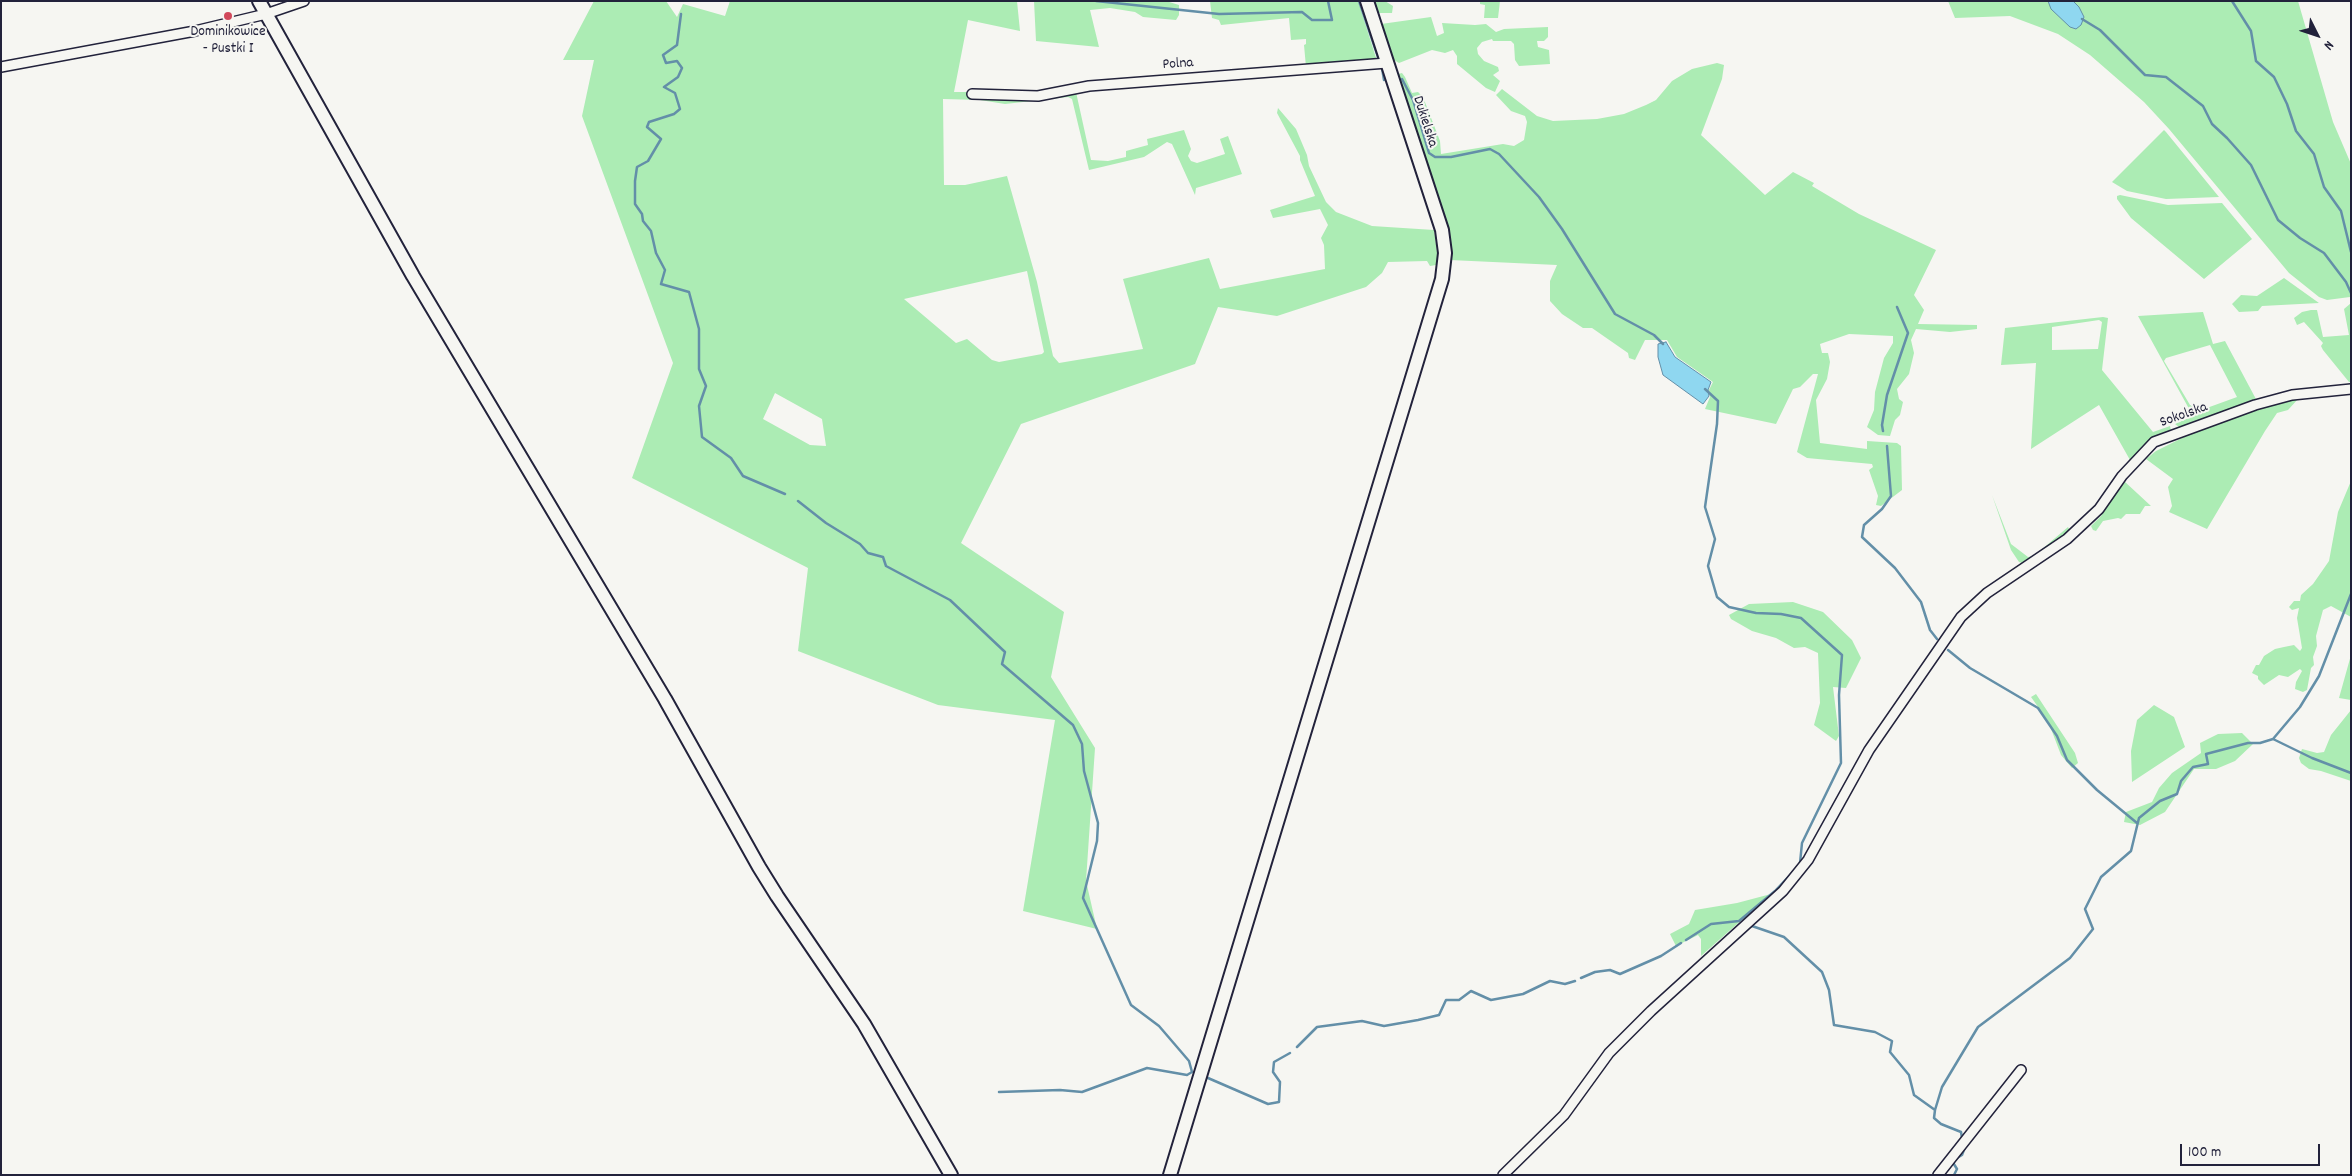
<!DOCTYPE html>
<html>
<head>
<meta charset="utf-8">
<style>
  body { margin:0 }
  #map { position:relative; width:2352px; height:1176px; overflow:hidden; background:#f6f6f2; font-family:Dekko,sans-serif }
  canvas { display:block }
  .frame { position:absolute; inset:0; border:2px solid #22223b; pointer-events:none }
  .north { position:absolute; left:2292px; top:10px; width:50px; height:50px; -webkit-text-stroke:4px #f6f6f2; paint-order:stroke; rotate:131deg; font-size:14px; font-weight:700; line-height:20px; text-align:center; color:#22223b }
  .north::after { content:''; display:block; margin:auto; width:18px; height:22px; background:#22223b; clip-path:polygon(50% 0,100% 100%,50% 72%,0 100%) }
  .scale { position:absolute; left:2180px; top:1144px; width:140px; height:22px; box-sizing:border-box; border:2px solid #22223b; border-top:0; padding-left:6px; font-size:15px; line-height:18px; white-space:nowrap; color:#22223b; -webkit-text-stroke:4px #f6f6f2; paint-order:stroke }
</style>
</head>
<body>
<div id="map">
<canvas width="2352" height="1176"></canvas>
<div class="frame"></div>
<div class="north">N</div>
<div class="scale">100 m</div>
</div>
<script>
const ctx = document.querySelector('canvas').getContext('2d');
ctx.lineJoin = 'round';
function fill(path, color) { ctx.fillStyle = color; ctx.fill(path, 'evenodd'); }
const poly = rows => new Path2D(rows.map(r => 'M' + r).join(''));
function stroke(path, color, width, dash) { ctx.strokeStyle = color; ctx.lineWidth = width; ctx.lineCap = dash ? 'butt' : 'round'; ctx.setLineDash(dash || []); ctx.stroke(path); }
function label(font, color, halo, rows, align = 'center') {
  ctx.font = font + ' Dekko,sans-serif'; ctx.lineWidth = 4; ctx.setLineDash([]); ctx.textBaseline = 'middle'; ctx.strokeStyle = halo; ctx.fillStyle = color; for (const [text, x, y, turn = 0] of rows) {
    ctx.save(); ctx.translate(x, y); ctx.rotate((+turn || 0) * Math.PI / 180); ctx.textAlign = isNaN(turn) ? turn : align; if (halo) ctx.strokeText(text, 0, 0); ctx.fillText(text, 0, 0); ctx.restore();
  }
}
const green = poly([
  [594,1,666,1,677,17,683,4,725,16,730,1,1017,1,1020,31,968,20,954,92,1076,92,1091,160,1108,161,1126,157,1126,151,1148,145,1147,139,1184,130,1191,149,1188,156,1191,161,1197,163,1225,154,1220,139,1228,136,1242,174,1196,188,1195,195,1172,144,1167,142,1144,157,1089,170,1072,99,1068,97,1005,104,980,100,943,99,944,185,965,185,1007,176,1037,282,1053,356,1059,363,1143,349,1123,279,1209,258,1220,289,1325,269,1324,245,1321,238,1328,225,1320,209,1273,218,1270,210,1315,196,1300,160,1300,156,1277,113,1278,108,1296,129,1307,155,1309,166,1326,202,1336,212,1372,226,1434,230,1438,259,1436,265,1430,266,1427,261,1388,262,1382,273,1366,287,1277,316,1218,307,1195,364,1021,424,961,543,1064,612,1051,677,1095,748,1086,881,1097,929,1023,911,1055,720,938,705,798,651,808,568,632,478,673,363,582,116,594,60,563,60],
  [1027,271,1044,352,1042,354,999,362,992,360,967,339,956,343,904,299],
  [775,393,822,419,826,446,810,445,763,419],
  [1034,1,1166,1,1179,5,1179,15,1176,20,1143,17,1135,12,1110,8,1090,10,1099,47,1036,41],
  [1210,1,1358,1,1377,61,1306,67,1304,45,1306,44,1306,39,1291,40,1289,18,1221,25,1219,20,1212,18],
  [1374,1,1385,1,1393,6,1392,13,1378,13],
  [1480,1,1500,1,1498,18,1484,18,1485,5,1480,4],
  [1948,1,2298,1,2333,122,2351,164,2350,297,2327,300,2319,297,2289,273,2169,129,2144,102,2090,55,2058,34,2010,16,1955,18],
  [1431,17,1437,36,1444,33,1442,23,1475,25,1486,24,1496,32,1504,29,1548,27,1548,37,1544,41,1537,41,1538,47,1549,50,1550,64,1519,66,1515,60,1514,44,1511,41,1493,41,1492,39,1482,42,1477,48,1478,54,1484,61,1498,67,1499,71,1493,75,1500,81,1495,92,1486,88,1457,64,1457,56,1453,50,1445,53,1432,50,1399,63,1394,60,1381,24],
  [1717,63,1724,65,1722,79,1701,135,1765,195,1793,172,1814,183,1812,186,1859,214,1936,250,1914,295,1924,310,1918,324,1977,325,1977,329,1950,332,1916,329,1911,340,1914,353,1909,374,1897,389,1899,399,1903,402,1900,415,1895,420,1890,436,1878,435,1867,427,1874,410,1875,392,1884,358,1893,343,1893,336,1849,334,1820,344,1822,353,1828,353,1830,362,1827,379,1816,400,1820,443,1867,449,1867,441,1897,443,1901,446,1902,490,1881,506,1876,505,1878,496,1869,470,1873,467,1872,464,1807,458,1797,452,1818,374,1813,374,1800,387,1793,389,1776,424,1705,409,1710,397,1709,390,1713,382,1677,357,1667,340,1645,340,1635,360,1629,358,1628,353,1592,328,1583,328,1562,314,1550,301,1550,281,1557,265,1450,260,1451,243,1443,210,1398,74,1402,73,1405,77,1412,93,1418,92,1423,97,1440,141,1441,154,1503,144,1514,146,1524,140,1527,122,1525,116,1511,111,1496,95,1502,89,1537,116,1553,121,1597,119,1624,114,1646,105,1656,100,1672,81,1692,69],
  [2164,130,2166,132,2219,197,2166,199,2127,191,2112,182],
  [2120,195,2168,205,2222,203,2252,239,2204,279,2131,218,2117,199,2117,196],
  [2284,278,2319,303,2262,306,2258,311,2239,312,2232,304,2241,295,2257,296],
  [2351,303,2351,382,2349,382,2323,350,2321,346,2323,343,2304,322,2297,325,2294,318,2302,312,2311,310,2317,310,2323,337,2349,335,2344,309],
  [2203,312,2213,344,2225,341,2257,401,2179,427,2175,424,2193,416,2138,316],
  [2210,345,2237,397,2204,409,2197,409,2190,405,2164,361,2166,358],
  [2103,317,2108,318,2102,370,2153,432,2170,426,2171,431,2156,438,2130,460,2099,405,2031,449,2036,363,2001,365,2005,328],
  [2099,320,2102,322,2098,349,2052,350,2052,327],
  [2298,399,2288,410,2277,413,2265,431,2207,529,2169,512,2172,506,2168,487,2173,479,2146,459,2156,451,2184,437,2188,432,2268,406],
  [2124,481,2151,506,2145,506,2140,514,2126,514,2121,519,2118,518,2103,521,2096,531,2093,530,2091,526,2102,515,2098,514],
  [2351,481,2351,617,2331,606,2323,610,2316,636,2317,646,2313,657,2314,665,2311,668,2307,690,2303,692,2295,689,2296,682,2302,671,2300,669,2288,677,2279,675,2264,685,2258,679,2258,676,2252,673,2256,665,2259,665,2264,656,2275,649,2284,647,2294,645,2300,651,2302,648,2297,618,2299,608,2292,610,2289,607,2294,601,2300,601,2301,595,2313,584,2329,561,2338,512],
  [1992,495,2011,544,2028,557,2034,556,2068,527,2070,531,2061,541,2025,564,2019,562,2011,550],
  [1793,602,1823,612,1852,640,1861,658,1846,688,1833,687,1839,736,1836,741,1814,725,1820,703,1818,653,1805,647,1794,648,1776,638,1752,631,1731,619,1729,615,1749,604],
  [2351,655,2351,700,2339,698],
  [2036,694,2075,753,2078,763,2072,768,2061,755,2048,721,2031,697],
  [2154,705,2174,717,2185,747,2132,782,2131,751,2137,720],
  [2351,710,2351,781,2321,771,2309,769,2301,763,2299,758,2302,749,2317,753,2324,752,2331,735],
  [2242,733,2253,744,2235,761,2216,769,2194,769,2165,812,2140,825,2124,822,2126,812,2152,802,2159,788,2172,773,2201,753,2200,743,2218,734],
  [1771,894,1701,956,1701,939,1698,935,1676,946,1670,934,1689,924,1695,910,1737,903]
]);
const water = poly([
  [2048,1,2073,1,2079,7,2084,17,2081,25,2076,29,2070,27,2051,9,2048,1],
  [1666,342,1675,357,1711,382,1708,390,1709,396,1703,404,1663,375,1658,357,1658,344,1666,342]
]);
const stream = poly([
  [1096,1,1219,14,1302,12,1312,20,1332,20,1328,1],
  [1359,1,1379,60],
  [2232,1,2251,31,2256,61,2274,77,2287,104,2296,131,2314,154,2324,187,2341,211,2351,252],
  [681,14,677,45,663,55,666,63,677,61,682,68,678,77,664,87,675,93,680,109,674,114,649,122,647,127,661,139,648,161,637,167,635,181,635,204,642,214,643,221,651,231,656,253,665,270,661,284,689,292,699,329,699,369,706,386,699,406,702,437,731,458,743,476,785,494],
  [2082,19,2100,30,2145,75,2166,77,2203,106,2212,124,2227,138,2251,165,2278,220,2300,238,2324,253,2346,282,2351,293],
  [1382,68,1384,80],
  [1402,79,1413,100,1429,153,1435,157,1451,157,1490,149,1499,154,1539,197,1562,229,1615,314,1654,335,1663,344],
  [1705,389,1718,401,1717,424,1705,507,1715,539,1708,566,1717,597,1729,607,1756,613,1781,614,1801,618,1842,655,1839,695,1841,763,1802,843,1800,863],
  [1883,431,1882,425,1887,395,1908,333,1897,307],
  [1887,446,1891,496,1882,509,1864,525,1862,537,1895,568,1921,602,1930,630,1937,639],
  [798,501,826,523,860,544,868,553,883,557,886,566,950,600,1005,652,1002,664,1073,725,1082,744,1084,771,1098,823,1097,841,1083,898,1131,1005,1159,1026,1189,1061,1192,1072,1187,1075,1147,1068,1082,1092,1060,1090,999,1092],
  [1948,650,1970,668,2038,708,2057,736,2067,760,2097,790,2137,823],
  [2273,739,2312,758,2351,773],
  [1752,926,1784,937,1822,972,1829,990,1834,1025,1875,1032,1892,1041,1890,1052,1909,1075,1914,1095,1935,1110,1934,1118,1941,1124,1961,1132,1962,1138],
  [1686,940,1711,924,1739,921,1775,891,1792,873],
  [1581,978,1595,972,1610,970,1620,974,1661,956,1681,943],
  [1297,1047,1317,1027,1362,1021,1384,1026,1418,1020,1439,1015,1446,1000,1459,1000,1471,991,1491,1000,1523,994,1550,981,1565,984,1575,981],
  [1208,1078,1268,1104,1279,1102,1280,1082,1273,1072,1274,1062,1290,1053],
  [1935,1110,1942,1087,1978,1027,2070,958,2093,929,2085,909,2101,877,2131,851,2139,818,2160,801,2177,794,2181,781,2193,767,2208,764,2206,754,2248,743,2260,743,2273,739,2300,707,2319,676,2351,594],
  [1954,1175,1957,1169,1952,1161,1962,1155,1965,1147]
]);
const street = poly([
  [1,67,195,31,266,14,304,1],
  [972,94,1038,96,1089,86,1387,63],
  [1503,1175,1564,1115,1609,1053,1651,1011,1783,891,1808,860,1869,750,1961,617,1987,593,2067,539,2099,509,2122,476,2154,442,2255,405,2292,395,2351,389],
  [1938,1175,2021,1070]
]);
const secondary = poly([
  [259,1,413,276,665,699,759,867,777,896,864,1024,951,1175],
  [1170,1175,1442,279,1445,253,1442,230,1367,1]
]);
const markers = [
  [228,16,5,"#d1495b"]
];
const poiNames = [
  ["Dominikowice",228,33],
  ["- Pustki I",228,50]
];
const streetNames = [
  ["Polna",1178,65,-4],
  ["Dukielska",1424,122,72],
  ["Sokolska",2184,416,-20]
];
fill(green, '#acecb4');
fill(water, '#8fd7f0');
stroke(water, '#638fa8', 1);
stroke(stream, '#638fa8', 2.5);
stroke(street, '#22223b', 12);
stroke(secondary, '#22223b', 16);
stroke(street, '#f6f6f2', 9);
stroke(secondary, '#f6f6f2', 12);
for (const [x, y, r, color] of markers) { const dot = new Path2D(); dot.arc(x, y, r, 0, 2 * Math.PI); ctx.fillStyle = color; ctx.fill(dot); stroke(dot, '#f6f6f2', 2); }
label('15px', '#22223b', '#f6f6f2', poiNames);
label('15px', '#22223b', '#f6f6f2', streetNames);
</script>
</body>
</html>
